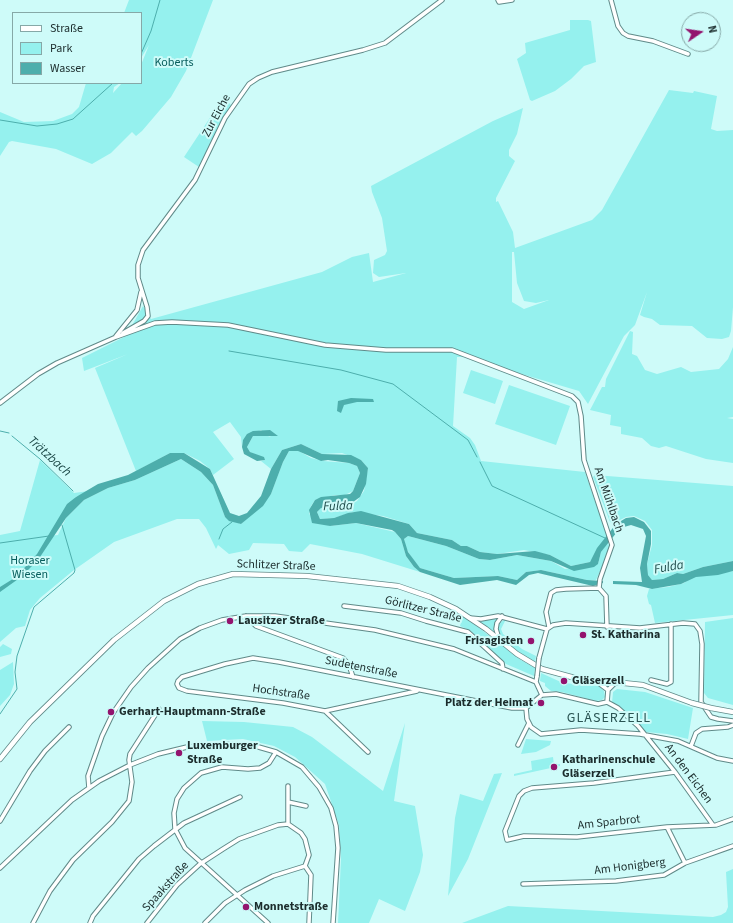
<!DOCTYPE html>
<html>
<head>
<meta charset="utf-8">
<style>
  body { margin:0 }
  #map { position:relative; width:733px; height:923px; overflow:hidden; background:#cefbf9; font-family:"Source Sans 3",sans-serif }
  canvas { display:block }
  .legend { position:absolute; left:12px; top:12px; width:130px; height:72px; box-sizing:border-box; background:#cefbf9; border:1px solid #86a8a7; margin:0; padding:5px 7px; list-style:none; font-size:12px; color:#1b2c2c }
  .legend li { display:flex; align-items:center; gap:8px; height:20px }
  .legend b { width:20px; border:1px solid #86a8a7 }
  .north { position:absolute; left:681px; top:12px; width:40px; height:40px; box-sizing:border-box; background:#cefbf9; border:1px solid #86a8a7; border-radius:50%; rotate:77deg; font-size:11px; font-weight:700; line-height:16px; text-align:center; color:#1b2c2c }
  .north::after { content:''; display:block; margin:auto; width:14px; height:18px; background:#93136e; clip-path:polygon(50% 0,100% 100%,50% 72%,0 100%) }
</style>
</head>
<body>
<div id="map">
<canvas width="733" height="923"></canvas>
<ul class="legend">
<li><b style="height:5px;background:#fff"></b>Straße</li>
<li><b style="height:11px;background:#95f1ee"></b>Park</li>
<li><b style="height:11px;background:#4daeac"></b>Wasser</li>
</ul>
<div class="north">N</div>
</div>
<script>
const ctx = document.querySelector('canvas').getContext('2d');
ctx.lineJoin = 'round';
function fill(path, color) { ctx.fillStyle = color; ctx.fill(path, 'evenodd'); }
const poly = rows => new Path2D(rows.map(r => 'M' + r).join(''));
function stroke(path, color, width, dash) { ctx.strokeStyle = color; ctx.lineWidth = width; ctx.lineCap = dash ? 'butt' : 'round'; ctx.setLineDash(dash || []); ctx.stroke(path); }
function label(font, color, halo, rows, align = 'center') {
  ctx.font = font + ' "Source Sans 3",sans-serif'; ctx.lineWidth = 4; ctx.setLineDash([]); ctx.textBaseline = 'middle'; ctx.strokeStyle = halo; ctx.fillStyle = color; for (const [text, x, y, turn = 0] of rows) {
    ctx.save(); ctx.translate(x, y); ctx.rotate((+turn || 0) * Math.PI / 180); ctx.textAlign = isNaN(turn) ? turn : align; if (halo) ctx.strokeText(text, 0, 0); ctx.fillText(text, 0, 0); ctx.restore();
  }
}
const green = poly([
  [129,0,213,0,186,71,171,97,142,131,136,136,132,132,111,153,92,164,56,149,12,141,9,142,0,156,0,112,24,122,53,121,72,114,79,107,86,83,120,83,114,87,113,93,122,83,141,83,141,65,149,45,141,58,141,13,124,13],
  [570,20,588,20,591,21,596,62,584,66,571,79,555,91,532,101,530,100,517,59,526,53,525,43,570,30],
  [669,90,693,93,694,91,717,96,711,129,717,131,733,130,733,307,731,331,729,337,722,339,707,338,692,326,660,325,652,319,644,317,640,315,647,292,635,325,624,336,588,404,579,391,464,357,457,357,453,426,470,438,475,445,481,461,585,472,607,536,590,562,571,566,550,555,524,550,497,554,480,552,467,546,461,546,452,540,417,533,409,524,383,516,353,512,334,518,320,519,317,512,321,508,352,504,357,501,364,491,368,468,361,460,342,453,322,454,301,444,282,450,271,469,261,461,265,460,250,452,247,447,253,436,265,435,271,437,261,430,243,440,242,447,241,437,230,422,213,432,234,459,213,475,210,469,200,461,184,453,170,453,136,471,95,368,128,354,84,371,82,358,126,336,143,306,151,319,322,272,352,257,369,253,373,282,406,273,379,277,373,273,374,260,385,255,387,251,382,218,372,192,371,186,493,121,523,108,517,134,509,150,509,156,515,161,496,198,496,202,498,201,513,232,515,248,592,220,602,210],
  [512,252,514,252,517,283,524,301,536,303,549,300,524,309,512,302],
  [227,101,231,105,220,123,209,150,199,167,184,157,219,104,224,104],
  [630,331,633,332,632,354,637,356,645,370,657,374,681,367,691,372,719,369,728,359,733,347,733,417,727,418,733,419,733,463,706,459,666,446,659,448,651,446,642,438,621,434,621,427,610,425,611,415,590,410,602,387,605,387,606,379],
  [471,370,503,381,495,404,463,393],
  [509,385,570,406,556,445,495,424],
  [289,451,299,451,311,458,323,461,349,463,357,466,360,473,353,491,345,495,335,495,315,500,311,506,309,514,330,526,356,523,395,532,401,539,406,556,414,567,420,572,362,554,310,544,302,552,289,551,284,544,253,543,249,550,229,554,218,545,216,549,206,528,199,519,177,519,114,542,74,570,40,598,30,610,25,626,16,628,0,642,0,535,20,531,40,460,74,493,89,491,76,497,49,536,58,535,66,518,84,500,108,488,135,480,181,459,201,472,213,485,225,517,241,524,271,494,283,462],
  [595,475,733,486,733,561,703,567,683,574,677,573,663,579,652,580,648,575,647,564,652,545,652,530,645,521,634,516,626,517,614,523,610,522,593,477],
  [408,536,446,546,479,559,490,560,517,555,551,561,565,569,598,564,601,552,608,542,610,550,596,580,587,580,541,570,526,572,517,580,498,576,454,578,420,568,414,562,405,546,404,539],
  [733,571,733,615,655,623,651,605,649,604,647,596,649,589,668,587,684,583,692,577],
  [450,610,453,610,466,618,521,660,535,668,534,676,506,664,471,631,460,626,461,622,459,619,449,613],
  [498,617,495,624,494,633,479,621],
  [733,618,733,705,708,698,704,693,705,622],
  [506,619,501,629,503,634,522,649,536,656,535,663,517,651,499,636,497,630,499,623],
  [3,644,12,649,11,654,0,657,0,647],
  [13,662,14,684,10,695,0,706,0,670],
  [541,673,563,683,599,686,604,691,605,697,602,700,596,701,562,692,551,691,545,686,545,683,540,681],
  [617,689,645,692,693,708,688,739,667,734,646,732,618,705,612,703,613,692],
  [202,721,244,722,293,727,312,737,383,791,405,723,394,801,415,806,423,855,420,872,405,911,379,899,369,923,338,923,341,859,339,825,325,784,295,757,274,746,243,739,207,741],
  [526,739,551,741,550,745,536,752,521,754],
  [553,757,554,765,560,764,560,766,514,776,514,774,532,770,531,761],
  [502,773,468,859,448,896,455,818,460,794,483,801,494,774],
  [733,869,733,923,462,923,508,906,713,917,721,915,726,912,728,907,726,872]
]);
const water = poly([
  [351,398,373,399,374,402,357,402,344,405,341,413,337,411,338,401],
  [270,430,278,436,253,436,247,447,250,452,264,457,265,460,257,461,244,454,242,447,243,440,247,434,253,431],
  [301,444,322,454,351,455,361,460,368,468,366,484,360,497,349,505,340,504,321,508,317,512,320,519,334,518,348,513,361,511,409,524,417,533,452,540,461,546,467,546,480,552,497,554,535,551,550,555,571,566,590,562,597,548,616,524,626,518,634,517,644,522,651,531,651,544,647,564,648,575,652,580,663,579,677,573,683,574,703,567,733,561,733,571,718,575,696,577,681,584,652,589,636,585,613,584,613,581,642,582,640,568,646,536,643,529,631,525,624,527,617,532,601,552,598,564,594,567,574,571,551,561,517,555,490,560,479,559,446,546,408,536,404,539,408,552,420,568,454,578,498,576,517,580,526,572,541,570,587,580,603,581,603,583,593,586,538,573,529,575,516,585,497,580,460,585,420,572,414,567,406,556,401,539,395,532,392,530,356,523,330,526,312,523,309,510,315,500,321,497,350,494,353,491,360,473,357,466,349,463,328,460,321,461,298,451,289,451,283,462,271,494,263,506,241,524,229,521,225,517,213,485,201,472,181,459,135,480,108,488,84,500,66,518,38,560,21,577,0,592,0,587,16,577,37,554,67,504,76,497,98,484,128,475,170,453,184,453,210,469,230,513,239,516,247,513,261,496,271,469,282,450]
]);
const stream = poly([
  [141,54,151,31,160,0],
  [0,120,37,126,57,124,73,119,113,83],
  [229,351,341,370,393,384,468,440,477,457],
  [0,431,9,433],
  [12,436,40,459,73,491],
  [480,462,492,486,605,538],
  [219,539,223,529,232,522],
  [0,543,49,536],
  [0,714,17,689,15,672,17,656,34,607,74,573,75,570,62,525]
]);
const minor = poly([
  [498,0,499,2,512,0],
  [611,0,618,26,623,33,628,36,653,41,688,54],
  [123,333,144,321,148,316,147,307,138,278,138,265,143,250,195,180,225,118,249,84,258,78,272,72,363,50,385,43,442,0],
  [116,336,137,310,141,292],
  [0,403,38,374,57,363,116,337,155,323,172,322,228,325,325,345,386,350,452,350,572,396,578,402,581,416,584,460,612,545,600,579,599,588],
  [344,606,401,613,426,621,468,632,502,663,503,669],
  [246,616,256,626,343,658,349,665,353,677],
  [470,618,481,619,498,616,547,629],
  [549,627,546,612,551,593,556,590,566,589,599,588,606,596,607,627],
  [547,629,553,625,566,623,640,628,683,623,695,624,700,631,702,644,701,702,711,717,718,719,733,721],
  [499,639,496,629,497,623,502,616],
  [539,658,547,629],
  [537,676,536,682,542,695],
  [651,680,667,684,671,682,671,624],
  [596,681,608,690],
  [542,695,556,694,598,704,607,702],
  [607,702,618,708,638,726,675,772,713,825],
  [607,702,608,690,616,682],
  [526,708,527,719,531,727,541,734,581,730,640,734,678,741,717,758,733,761],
  [325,711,417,691],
  [518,745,529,723],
  [691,746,696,733,702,729,728,727,733,725],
  [368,752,325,711,283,703,187,691,179,688,177,684,178,681,182,677,225,664,253,658,279,662,512,708,526,708,542,695],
  [675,772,594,783,532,788,524,791,519,796,505,831,507,840,524,836,577,837,667,827,716,825,733,819],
  [89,788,88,776,102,736,113,713,131,687,148,668,180,639,200,628,222,620,246,616,275,616,375,630,454,649,536,682],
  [288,802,306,806],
  [0,821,30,771,45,751,69,727],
  [288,824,288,786],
  [667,827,685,863],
  [305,866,311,875,309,923],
  [0,868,72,800,99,781,130,765,158,754,187,747,230,744,255,746,276,752,302,767,319,787,331,808,336,826,338,848,333,923],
  [523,884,616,881,664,875,685,863,733,846],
  [33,923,50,891,73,860,112,822,129,801,132,782,129,760,130,754,159,709],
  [90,923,93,916,139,859,154,846,184,823,240,797],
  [147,923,177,885,200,864,223,849,239,839,278,825,288,824,301,833,305,839,309,855,305,866,273,876,245,890,225,903,205,923],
  [268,923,185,848,175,829,174,813,177,799,184,788,201,773,222,767,248,769,260,768,269,763,276,752]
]);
const secondary = poly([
  [711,708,733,712],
  [0,759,30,722,114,640,164,601,198,584,233,574,307,576,398,586,430,597,456,609,486,629,517,654,542,669,575,678,643,685,692,703]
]);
const minorBridge = poly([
  [537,676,539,658]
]);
const secondaryBridge = poly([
  [692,703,711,708]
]);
const markers = [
  [230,621,4,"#93136e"],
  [583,635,4,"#93136e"],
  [531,641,4,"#93136e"],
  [564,681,4,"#93136e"],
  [541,703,4,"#93136e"],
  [111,712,4,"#93136e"],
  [179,753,4,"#93136e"],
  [554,767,4,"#93136e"],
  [246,907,4,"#93136e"]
];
const parkNames = [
  ["Koberts",174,63],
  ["Horaser",30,561],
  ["Wiesen",30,575]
];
const streetNames = [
  ["Zur Eiche",217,116,-62],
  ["Am Mühlbach",608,500,71],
  ["Schlitzer Straße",276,566,2],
  ["Görlitzer Straße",423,610,14],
  ["Sudetenstraße",361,668,11],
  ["Hochstraße",281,693,8],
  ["An den Eichen",688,774,53],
  ["Am Sparbrot",609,823,-6],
  ["Am Honigberg",630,867,-7],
  ["Spaakstraße",166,887,-48]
];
const poiNames = [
  ["Lausitzer Straße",238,621],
  ["St. Katharina",591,635],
  ["Frisagisten",523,641,"right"],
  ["Gläserzell",572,681],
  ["Platz der Heimat",533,703,"right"],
  ["Gerhart-Hauptmann-Straße",119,712],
  ["Luxemburger",187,746],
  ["Straße",187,760],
  ["Katharinenschule",562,760],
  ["Gläserzell",562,774],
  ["Monnetstraße",254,907]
];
const waterNames = [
  ["Trätzbach",49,457,42],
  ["Fulda",338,507,-2],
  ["Fulda",669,568,-10]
];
const quarterNames = [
  ["GLÄSERZELL",609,719]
];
fill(green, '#95f1ee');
fill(water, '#4daeac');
stroke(stream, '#4daeac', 1);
stroke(minor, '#608a89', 5.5);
stroke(secondary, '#608a89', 6);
stroke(minor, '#fff', 3.5);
stroke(secondary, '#fff', 4.5);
stroke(minorBridge, '#608a89', 5.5, []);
stroke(secondaryBridge, '#608a89', 6, []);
stroke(minorBridge, '#fff', 3.5);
stroke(secondaryBridge, '#fff', 4.5);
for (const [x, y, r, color] of markers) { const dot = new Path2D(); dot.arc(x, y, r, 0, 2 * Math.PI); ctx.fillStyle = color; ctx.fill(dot); stroke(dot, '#cefbf9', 1.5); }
label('12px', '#065d5c', '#cefbf9', parkNames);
label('12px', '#1b2c2c', '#cefbf9', streetNames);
label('bold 12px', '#1b2c2c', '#cefbf9', poiNames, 'left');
label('italic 13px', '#1c4847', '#cefbf9', waterNames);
ctx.letterSpacing = '1px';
label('14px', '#2a5453', '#cefbf9', quarterNames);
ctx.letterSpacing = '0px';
</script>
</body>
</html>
